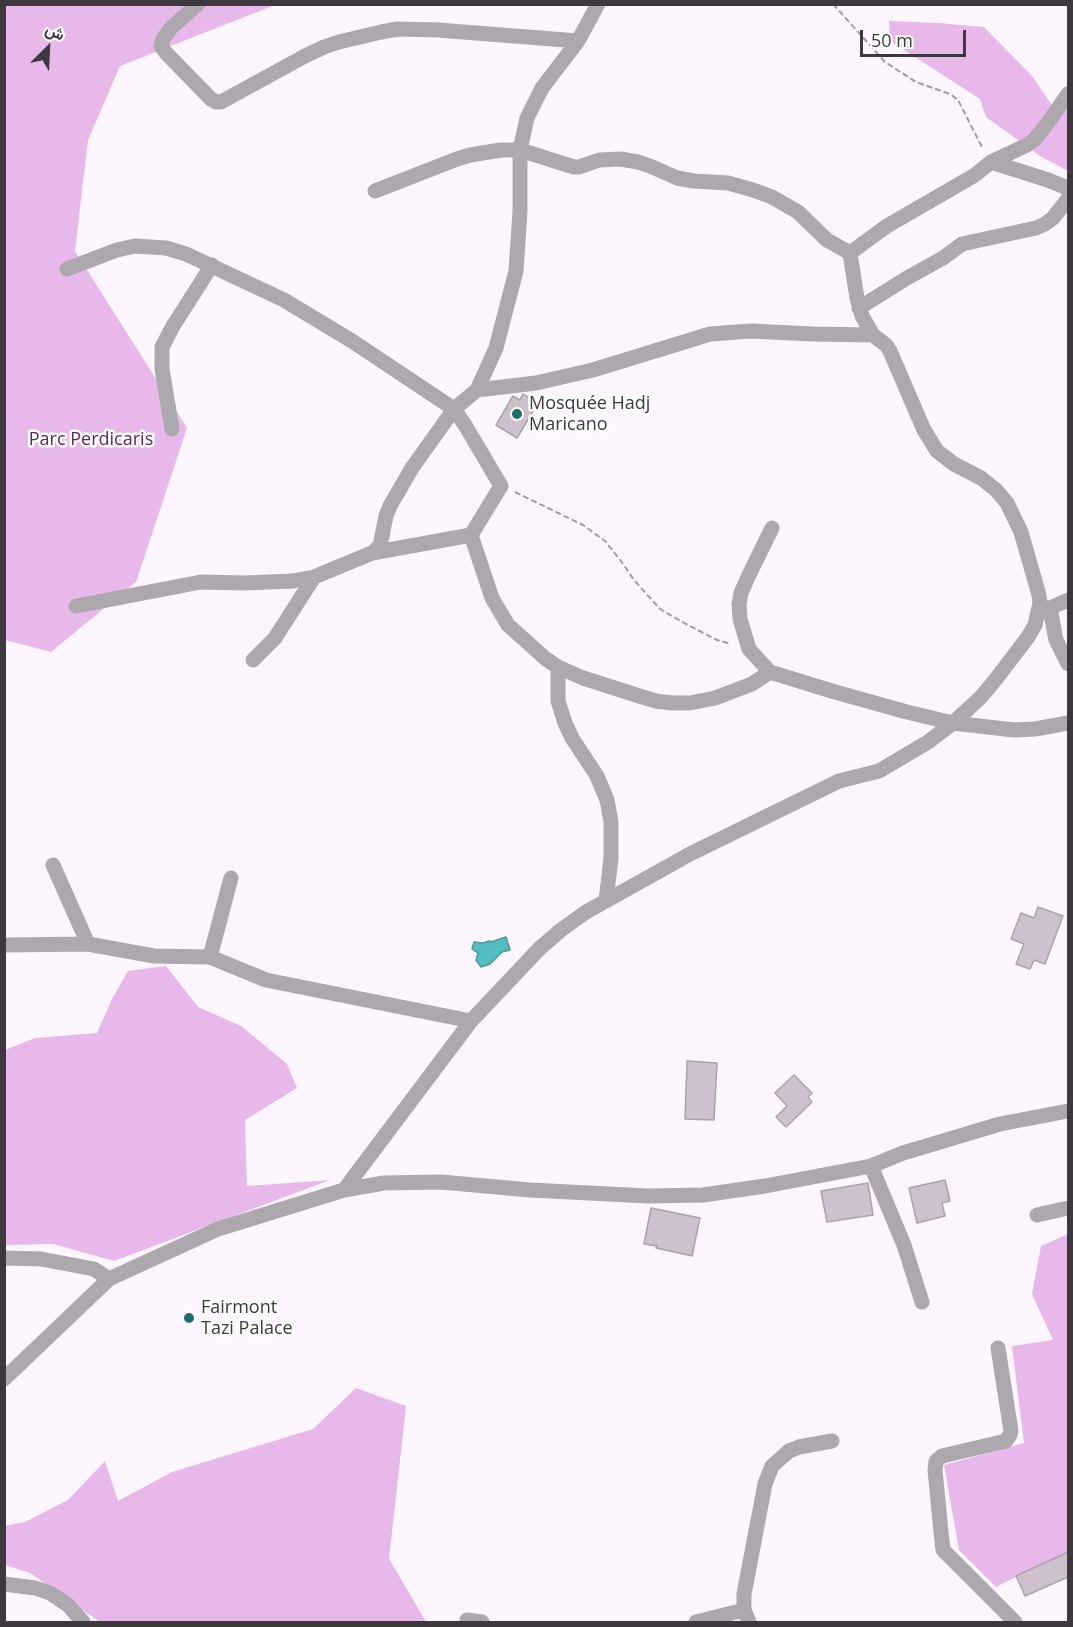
<!DOCTYPE html>
<html>
<head>
<meta charset="utf-8">
<style>
  body { margin:0 }
  #map { position:relative; width:1073px; height:1627px; overflow:hidden; background:#fef6fe; font-family:"Open Sans",Vazirmatn,sans-serif }
  canvas { display:block }
  .frame { position:absolute; inset:0; border:6px solid #3d383d; pointer-events:none }
  .north { position:absolute; left:18px; top:18px; width:60px; height:60px; -webkit-text-stroke:4px #fff; paint-order:stroke; rotate:24deg; font-size:16px; font-weight:700; line-height:24px; text-align:center; color:#3d383d }
  .north::after { content:''; display:block; margin:auto; width:21px; height:27px; background:#3d383d; clip-path:polygon(50% 0,100% 100%,50% 72%,0 100%) }
  .scale { position:absolute; left:860px; top:30px; width:106px; height:27px; box-sizing:border-box; border:3px solid #3d383d; border-top:0; padding-left:8px; font-size:18px; line-height:21px; white-space:nowrap; color:#3d383d; -webkit-text-stroke:4px #fff; paint-order:stroke }
</style>
</head>
<body>
<div id="map">
<canvas width="1073" height="1627"></canvas>
<div class="frame"></div>
<div class="north">ش</div>
<div class="scale">50 m</div>
</div>
<script>
const ctx = document.querySelector('canvas').getContext('2d');
ctx.lineJoin = 'round';
function fill(path, color) { ctx.fillStyle = color; ctx.fill(path, 'evenodd'); }
const poly = rows => new Path2D(rows.map(r => 'M' + r).join(''));
function stroke(path, color, width, dash) { ctx.strokeStyle = color; ctx.lineWidth = width; ctx.lineCap = dash ? 'butt' : 'round'; ctx.setLineDash(dash || []); ctx.stroke(path); }
function label(font, color, halo, rows, align = 'center') {
  ctx.font = font + ' "Open Sans",sans-serif'; ctx.lineWidth = 5; ctx.setLineDash([]); ctx.textBaseline = 'middle'; ctx.strokeStyle = halo; ctx.fillStyle = color; for (const [text, x, y, turn = 0] of rows) {
    ctx.save(); ctx.translate(x, y); ctx.rotate((+turn || 0) * Math.PI / 180); ctx.textAlign = isNaN(turn) ? turn : align; if (halo) ctx.strokeText(text, 0, 0); ctx.fillText(text, 0, 0); ctx.restore();
  }
}
const green = poly([
  [5,5,275,5,120,66,88,140,75,251,187,428,136,582,51,652,5,640],
  [889,21,939,23,984,27,1032,76,1060,117,1068,108,1068,171,1040,156,986,117,980,99,890,41],
  [166,966,198,1007,241,1026,287,1064,297,1088,245,1120,247,1186,330,1180,114,1261,53,1244,5,1245,5,1050,35,1038,97,1033,112,999,128,971],
  [1068,1234,1068,1551,996,1587,959,1550,944,1465,1024,1443,1012,1346,1053,1340,1032,1294,1041,1246],
  [356,1388,406,1406,389,1559,425,1620,429,1622,100,1622,30,1573,5,1565,4,1526,25,1522,68,1500,105,1461,118,1501,172,1472,313,1429]
]);
const water = poly([
  [506,937,510,950,502,952,490,964,481,967,476,960,478,953,472,949,474,942,483,943,489,941,491,942,506,937]
]);
const building = poly([
  [523,394,538,403,517,438,496,425,513,396,520,400,523,394],
  [1038,907,1063,916,1045,964,1034,960,1030,969,1016,964,1024,944,1011,939,1021,913,1034,918,1038,907],
  [687,1061,717,1063,714,1120,685,1119,687,1061],
  [794,1075,812,1093,808,1097,812,1102,786,1127,776,1117,787,1106,775,1093,794,1075],
  [945,1180,950,1201,942,1203,945,1216,917,1223,909,1188,945,1180],
  [868,1183,873,1215,827,1222,821,1191,868,1183],
  [651,1208,700,1218,692,1256,656,1248,657,1246,644,1244,651,1208],
  [1068,1552,1068,1577,1025,1596,1016,1576,1068,1552]
]);
const path = poly([
  [833,4,885,62,916,82,950,94,958,100,983,149],
  [515,492,583,525,605,541,621,561,634,580,660,609,686,624,717,640,731,644]
]);
const minor = poly([
  [198,4,171,28,163,39,161,46,166,53,211,99,216,102,221,102,305,56,324,47,339,42,381,32,398,29,438,30,578,41],
  [991,162,1048,180,1065,187,1068,191],
  [375,191,457,159,470,155,501,150,520,150,574,167,579,167,599,160,621,159,638,162,650,166,677,178,694,181,728,183,753,190,772,197,798,212,827,240,850,253],
  [850,253,887,226,975,175,991,162,1027,145,1034,140,1047,124,1068,94],
  [67,269,117,250,135,246,166,248,186,254,284,300,352,341,454,409,465,425,501,486,471,535,492,598,508,625,546,659,558,667,583,678,633,694,656,701,672,703,690,703,715,698,752,684,770,672],
  [859,308,907,278,943,258,962,244,1036,228,1045,224,1053,218,1068,199],
  [477,390,536,383,593,370,710,334,751,331,813,334,873,335],
  [172,429,162,369,162,347,173,326,212,265],
  [772,528,748,577,741,593,739,604,740,619,749,649,770,672,835,692,907,712,953,723,981,697,996,679,1028,637,1035,625,1040,603,1039,595,1021,532,1007,503,996,490,981,478,954,464,937,451,924,430,890,351,886,345,873,335,862,316,857,298,850,253],
  [372,553,380,546,386,516,390,506,412,468,454,409,477,390,496,348,516,271,520,211,520,150,527,118,542,88,578,41,598,4],
  [76,606,201,582,244,583,293,581,314,577,372,553,471,535],
  [1042,608,1050,608,1068,600],
  [1050,608,1056,640,1068,664],
  [253,660,275,638,314,577],
  [558,667,558,701,565,723,572,738,597,776,607,800,611,822,611,858,606,901],
  [53,865,88,944],
  [4,945,88,944,154,956,210,957,266,980,471,1021],
  [210,957,231,878],
  [871,1166,904,1245,922,1302],
  [344,1190,384,1183,441,1182,530,1190,648,1196,703,1195,765,1186,871,1166,903,1153,1000,1124,1068,1111],
  [1037,1215,1068,1208],
  [4,1258,41,1259,94,1269,109,1279],
  [998,1348,1011,1431,1010,1435,1006,1441,942,1456,936,1461,935,1470,941,1532,943,1550,1015,1622],
  [4,1379,109,1279,218,1229,344,1190,471,1021,540,948,561,930,586,912,690,854,839,781,879,771,928,742,953,723,1014,730,1035,729,1068,723],
  [4,1584,35,1588,50,1593,68,1605,83,1622],
  [467,1620,482,1622],
  [696,1622,744,1610],
  [749,1622,744,1610,744,1594,765,1484,772,1466,789,1451,799,1447,832,1441]
]);
const markers = [
  [517,414,6,"#206c6f"],
  [189,1318,6,"#206c6f"]
];
const poiNames = [
  ["Mosquée Hadj",529,404],
  ["Maricano",529,425],
  ["Fairmont",201,1308],
  ["Tazi Palace",201,1329]
];
const parkNames = [
  ["Parc Perdicaris",91,440]
];
fill(green, '#e8b8eb');
fill(water, '#53bec1');
stroke(water, '#4c9699', 1.5);
fill(building, '#cdc1ce');
stroke(building, '#aca1ad', 1.5);
stroke(path, '#a39da3', 2, [6, 3]);
stroke(minor, '#ada8ad', 15);
for (const [x, y, r, color] of markers) { const dot = new Path2D(); dot.arc(x, y, r, 0, 2 * Math.PI); ctx.fillStyle = color; ctx.fill(dot); stroke(dot, '#fff', 2); }
label('18px', '#3d383d', '#fff', poiNames, 'left');
label('18px', '#612266', '#fff', parkNames);
</script>
</body>
</html>
